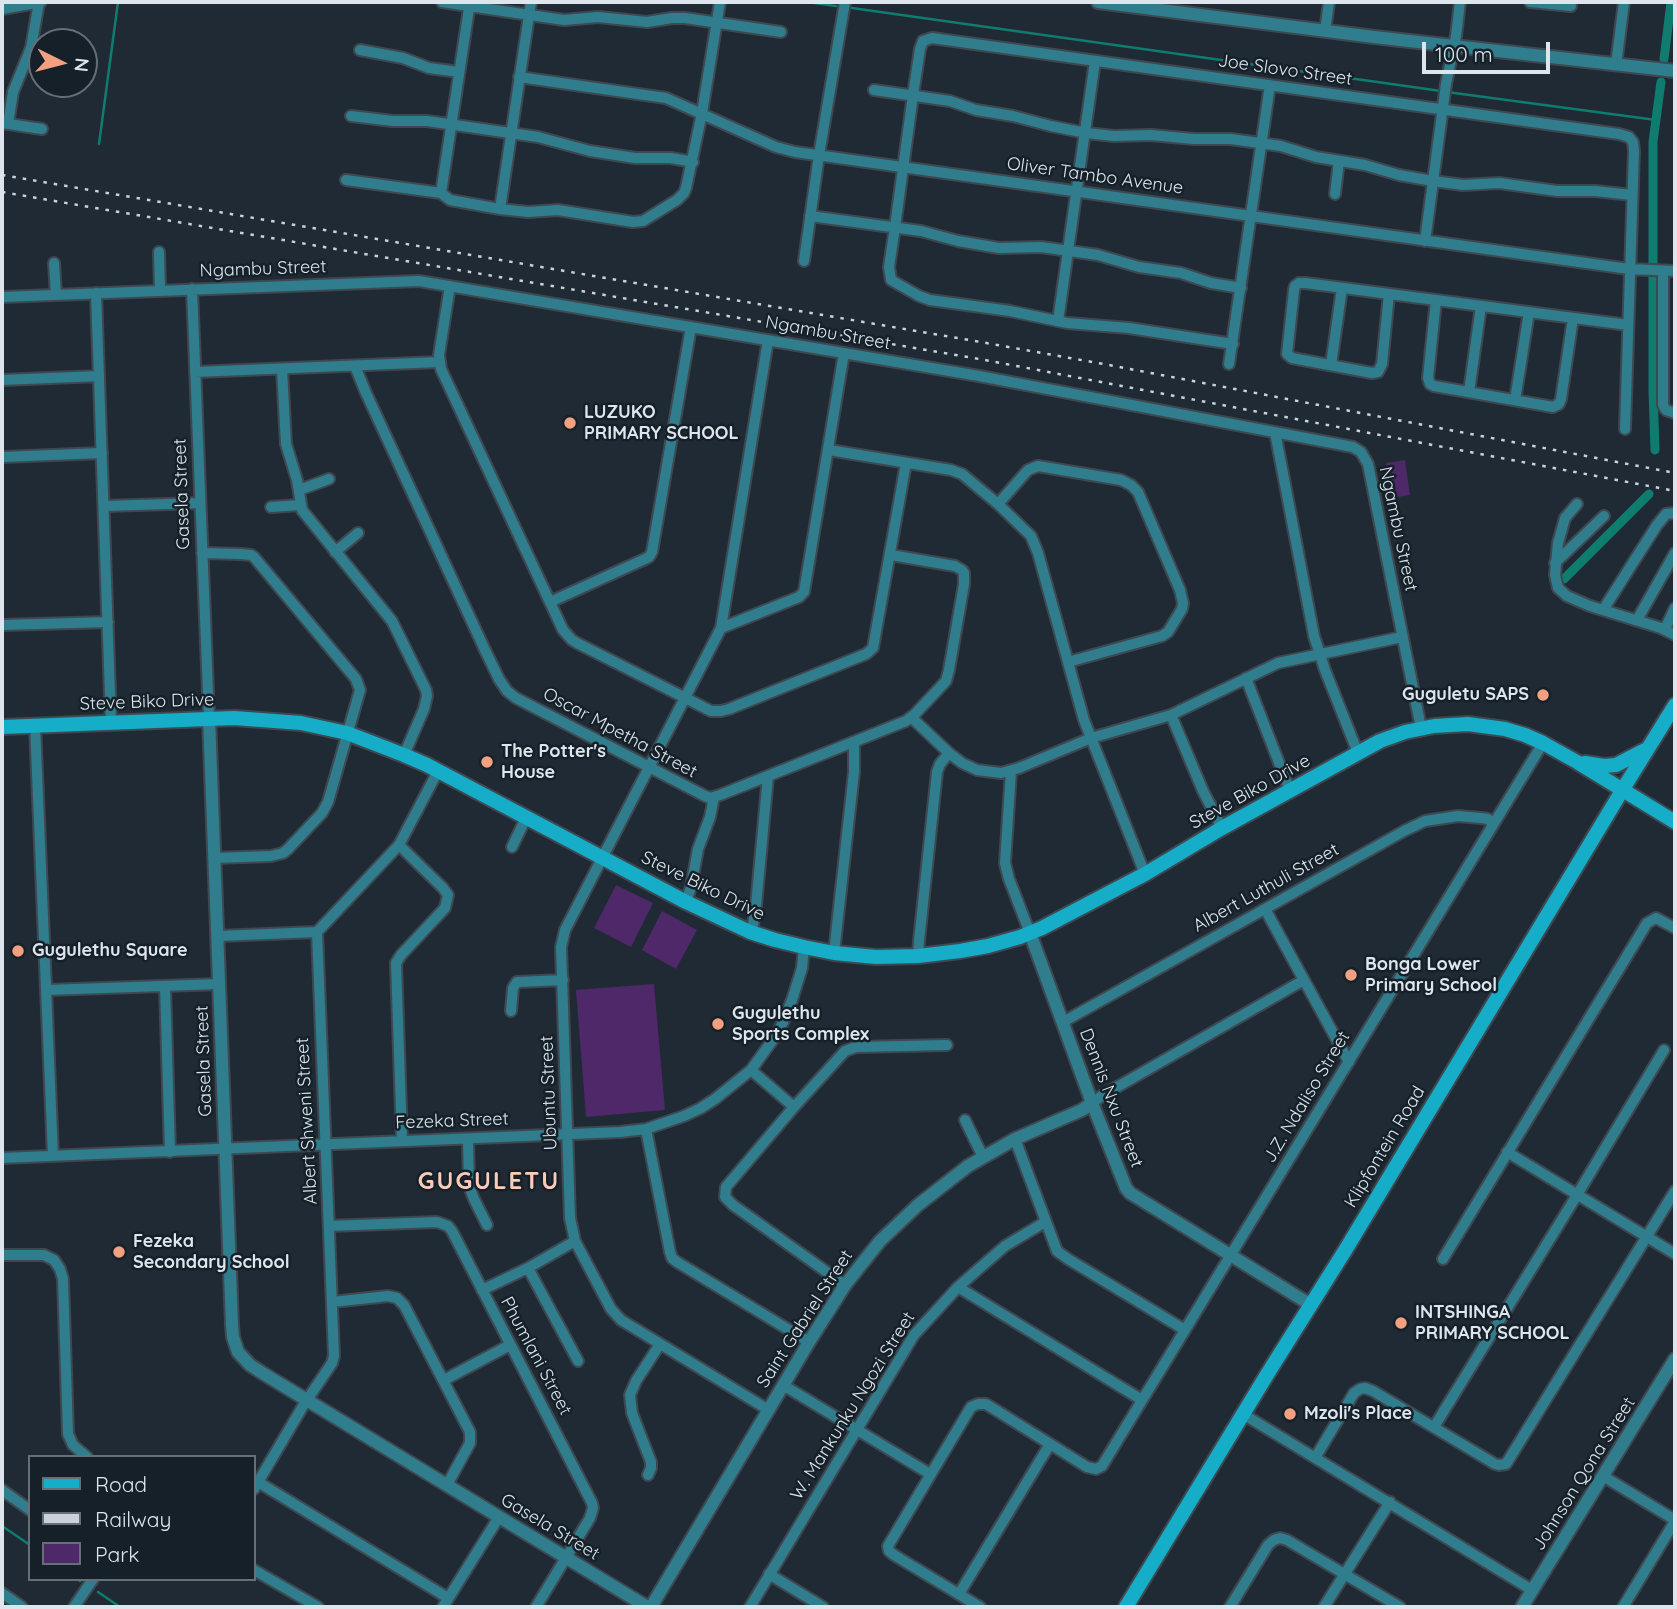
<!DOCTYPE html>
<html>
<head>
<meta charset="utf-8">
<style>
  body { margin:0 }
  #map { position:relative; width:1677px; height:1609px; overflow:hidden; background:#1f2a34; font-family:Quicksand,sans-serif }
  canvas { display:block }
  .frame { position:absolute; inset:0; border:4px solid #dee5ec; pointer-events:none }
  .legend { position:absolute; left:28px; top:1455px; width:228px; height:126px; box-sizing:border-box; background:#162029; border:2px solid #666f77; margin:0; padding:9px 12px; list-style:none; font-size:21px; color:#dee5ec }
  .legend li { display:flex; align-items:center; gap:14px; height:35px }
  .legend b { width:35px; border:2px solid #666f77 }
  .north { position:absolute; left:28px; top:28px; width:70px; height:70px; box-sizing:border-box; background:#162029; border:2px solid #666f77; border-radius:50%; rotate:96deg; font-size:19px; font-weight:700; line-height:28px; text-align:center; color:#dee5ec }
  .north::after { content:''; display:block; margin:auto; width:24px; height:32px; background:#f2a07f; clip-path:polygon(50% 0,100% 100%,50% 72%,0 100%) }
  .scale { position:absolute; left:1422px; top:42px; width:128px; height:32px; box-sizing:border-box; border:4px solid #dee5ec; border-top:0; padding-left:9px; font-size:21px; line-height:24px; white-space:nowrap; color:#dee5ec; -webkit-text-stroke:5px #162029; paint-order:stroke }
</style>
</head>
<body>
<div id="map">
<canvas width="1677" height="1609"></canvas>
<div class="frame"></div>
<ul class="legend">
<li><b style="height:9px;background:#15adc7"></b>Road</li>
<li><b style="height:9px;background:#cad1d8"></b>Railway</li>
<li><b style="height:19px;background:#4e2869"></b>Park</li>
</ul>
<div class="north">N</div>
<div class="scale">100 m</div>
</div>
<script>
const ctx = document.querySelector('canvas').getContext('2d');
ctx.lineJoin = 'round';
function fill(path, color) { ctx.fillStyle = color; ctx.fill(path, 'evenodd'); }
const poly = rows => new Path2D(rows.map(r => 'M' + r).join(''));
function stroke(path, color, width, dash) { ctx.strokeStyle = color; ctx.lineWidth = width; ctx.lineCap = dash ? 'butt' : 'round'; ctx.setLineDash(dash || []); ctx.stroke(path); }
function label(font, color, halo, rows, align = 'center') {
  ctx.font = font + ' Quicksand,sans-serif'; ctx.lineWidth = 5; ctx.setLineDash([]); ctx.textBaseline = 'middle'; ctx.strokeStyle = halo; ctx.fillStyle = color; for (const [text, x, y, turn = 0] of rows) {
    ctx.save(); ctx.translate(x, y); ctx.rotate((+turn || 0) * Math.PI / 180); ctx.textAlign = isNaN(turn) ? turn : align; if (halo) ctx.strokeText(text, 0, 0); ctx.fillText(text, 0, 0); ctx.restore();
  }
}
const green = poly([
  [1405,460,1410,495,1392,498,1386,463],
  [616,885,653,903,631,947,594,928],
  [662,911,697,930,676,969,642,950],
  [654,984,665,1110,586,1117,576,990]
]);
const stream = poly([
  [807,2,836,6],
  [852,8,1441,91],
  [1447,92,1656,120],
  [99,144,118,2],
  [2,1526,30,1545],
  [78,1579,80,1581],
  [98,1592,120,1607]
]);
const canal = poly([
  [1664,59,1671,2],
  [1655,450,1653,390,1653,142,1661,82],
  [1564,579,1649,494]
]);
const minor = poly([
  [442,2,564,20,598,17,647,22,672,18,685,18,781,32],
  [1530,2,1571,6],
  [2,9,41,2],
  [1325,31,1329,2],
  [360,50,403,58,429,68,459,72],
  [1616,65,1624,2],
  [519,77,666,98,776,147,795,152,1536,256,1629,269,1675,271],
  [874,90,950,101,976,110,1013,116,1051,126,1086,133,1114,136,1151,135,1194,139,1231,139,1281,146,1316,157,1365,165,1399,175,1433,181,1463,185,1499,183,1557,191,1595,191,1632,195],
  [351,116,393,121,427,121,538,137,590,151,635,158,671,158,693,162],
  [2,123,42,129],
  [8,124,13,92,31,48,39,2],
  [346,180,441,193,450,200,500,209,528,212,558,210,633,222,643,221,677,200,684,193,686,188,702,113,720,2],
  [441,193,470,2],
  [1335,194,1339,161],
  [500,209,531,2],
  [810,216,921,231,958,241,999,248,1041,247,1098,255,1139,267,1181,273,1211,283,1241,288],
  [1425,241,1446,84,1456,36,1460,2],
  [159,252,160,290],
  [804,261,819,155,845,2],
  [54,263,56,295],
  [1663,271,1663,405,1666,410,1675,413],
  [450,286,439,355,441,369,563,630,572,640,577,643,711,711,721,711,729,709,866,654,873,648,906,463],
  [192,289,209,718],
  [96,293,111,723],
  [1389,294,1382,364,1378,372,1372,373,1292,358,1287,354,1294,290,1295,286,1299,283,1305,283,1628,325],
  [2,297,419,281,979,376,1353,447,1361,452,1368,464,1421,728],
  [1436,300,1428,378,1430,384,1434,386,1553,407,1559,404,1561,399,1573,318],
  [1058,321,1095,61],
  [1233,344,1129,328,1067,323,1010,311,930,300,919,296,891,280,889,267,895,227,913,95,920,49,923,41,932,38,1561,126,1619,134,1629,137,1633,142,1634,151,1625,429],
  [1229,364,1270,85],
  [1331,365,1342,288],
  [355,366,366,393,485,650,499,679,507,691,516,698,705,796,710,798,720,795,906,721,915,714,946,681,949,670,964,584,964,573,962,570,955,566,891,555],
  [282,369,286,444,297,480,302,510,392,621,426,690,427,696,424,709,404,755],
  [195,372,439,362],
  [2,380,99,376],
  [1469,392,1481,306],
  [1515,400,1529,312],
  [1275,432,1314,636,1325,670,1358,753],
  [829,450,951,470,962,474,998,504,1031,536,1038,553,1084,720,1145,874],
  [2,457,102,453],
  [299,490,329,479],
  [998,504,1028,470,1038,466,1121,480,1131,485,1138,492,1180,590,1183,603,1182,609,1168,632,1162,636,1068,662],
  [1577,504,1565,518,1558,543,1555,575,1558,588,1567,596,1590,606,1661,628,1675,635],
  [105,506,200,503],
  [271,507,300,505],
  [335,552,358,533],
  [202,553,241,554,251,555,254,557,356,679,360,690,328,802,322,813,288,849,283,853,271,856,214,858],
  [1555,563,1604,516],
  [550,602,645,559,649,557,652,552,691,327],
  [1603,610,1657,525,1666,514,1675,513],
  [1637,620,1675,553],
  [2,625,108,622],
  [721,628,799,597,804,592,844,353],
  [1665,629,1675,608],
  [1246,678,1290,791],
  [1171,715,1203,791,1222,828],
  [912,718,949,753,962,763,977,770,1001,773,1019,768,1091,738,1171,715,1278,663,1402,637],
  [35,725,53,1156],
  [1011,771,1005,863,1009,879,1030,933],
  [399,845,443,888,448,895,445,908,401,955,396,963,402,1141],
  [512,847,526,818],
  [686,902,691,887,698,849,710,817,714,797],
  [1265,909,1349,1062],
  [750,932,753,925,756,906,768,776],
  [218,936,317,932],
  [834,953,854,772,854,742],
  [918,956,919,941,937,772,940,764,949,753],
  [165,986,170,1152],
  [47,990,219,984],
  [511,1011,513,988,517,982,563,980],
  [1063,1022,1404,831,1425,821,1458,816,1481,818,1488,819,1493,824],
  [751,1070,794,1107],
  [1092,1103,1103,1095,1304,980],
  [965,1120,983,1157],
  [646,1129,670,1252,672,1258,677,1262,809,1342],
  [468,1139,469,1186,474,1199,487,1225],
  [1015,1139,1057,1251,1068,1259,1185,1330],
  [1507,1152,1675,1254],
  [2,1158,620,1132,646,1129,684,1116,701,1108,715,1099,751,1070,777,1034,783,1022,792,1000,802,968,804,947],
  [329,1226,437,1222,448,1226,452,1231,592,1503,593,1508,590,1518,536,1607],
  [2,1255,44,1255,54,1260,60,1269,63,1279,68,1434,73,1445,87,1457],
  [1443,1259,1647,923,1656,918,1675,928],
  [528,1268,578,1361],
  [845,1285,733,1205,725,1197,726,1187,794,1107,845,1051,856,1047,947,1045],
  [958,1287,1142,1400],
  [482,1290,528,1268,575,1241],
  [332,1302,388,1296,397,1298,404,1305,470,1432,470,1443,447,1485],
  [444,1380,510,1345],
  [783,1385,930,1474],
  [767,1409,621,1320,611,1309,575,1241,570,1218,561,947,565,930,721,628,768,340],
  [1243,1414,1532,1590],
  [1434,1427,1577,1195,1664,1050],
  [1315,1458,1354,1393,1360,1389,1365,1388,1373,1391,1495,1464,1499,1465,1506,1464,1675,1191],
  [648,1475,651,1468,651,1462,632,1413,630,1395,636,1381,660,1344],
  [1603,1476,1675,1520],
  [258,1482,448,1598],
  [254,1489,303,1406,332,1363,334,1356,317,932,399,845,438,771],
  [2,1490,30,1510],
  [254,1570,318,1607],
  [769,1574,823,1607],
  [2,1593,22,1607],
  [959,1594,1050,1444],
  [74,1607,93,1579],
  [443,1607,499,1517],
  [750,1607,914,1335,958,1287,982,1266,1005,1246,1045,1222],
  [980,1607,894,1555,889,1551,888,1546,971,1407,978,1404,986,1404,1087,1467,1096,1469,1102,1466,1543,743],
  [1230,1607,1268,1545,1274,1540,1280,1538,1287,1540,1400,1607],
  [1324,1607,1390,1502],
  [1623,1607,1675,1521]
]);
const tertiary = poly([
  [1098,2,1374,37,1675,71],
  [209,718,232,1325,233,1337,238,1352,250,1365,264,1374,644,1605],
  [1030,933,1092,1103,1126,1188,1130,1193,1311,1305],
  [654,1602,809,1342,845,1285,880,1241,918,1205,968,1166,1015,1139,1082,1110,1092,1103],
  [1522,1607,1675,1359]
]);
const secondary = poly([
  [2,727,234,718,301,723,347,733,404,755,427,765,686,902,750,932,775,940,804,947,834,953,876,957,918,956,960,951,988,946,1020,937,1042,928,1145,874,1222,828,1380,741,1405,732,1434,726,1468,724,1505,729,1525,735,1543,743,1577,762,1675,822],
  [1585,763,1604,766,1616,765,1645,750],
  [1126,1607,1268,1373,1346,1249,1623,789,1675,705]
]);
const rail = poly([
  [2,175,975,341,1109,365,1675,473],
  [2,192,985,360,1675,491]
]);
const markers = [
  [570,423,7,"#f2a07f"],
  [1543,695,7,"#f2a07f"],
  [487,762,7,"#f2a07f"],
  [18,951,7,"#f2a07f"],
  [1351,975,7,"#f2a07f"],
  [718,1024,7,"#f2a07f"],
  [119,1252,7,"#f2a07f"],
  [1401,1323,7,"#f2a07f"],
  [1290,1414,7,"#f2a07f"]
];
const streetNames = [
  ["Joe Slovo Street",1285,70,8],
  ["Oliver Tambo Avenue",1095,176,8],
  ["Ngambu Street",263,269,-2],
  ["Ngambu Street",828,333,10],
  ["Gasela Street",182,494,-92],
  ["Ngambu Street",1398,529,78],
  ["Steve Biko Drive",147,702,-2],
  ["Oscar Mpetha Street",620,733,28],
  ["Steve Biko Drive",1250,792,-29],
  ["Steve Biko Drive",703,886,26],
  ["Albert Luthuli Street",1266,888,-29],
  ["Gasela Street",204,1061,-92],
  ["Ubuntu Street",549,1093,-92],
  ["J.Z. Ndaliso Street",1307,1097,-59],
  ["Dennis Nxu Street",1111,1098,69],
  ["Albert Shweni Street",307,1121,-93],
  ["Fezeka Street",452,1121,-2],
  ["Klipfontein Road",1385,1147,-59],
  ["Saint Gabriel Street",805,1319,-57],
  ["Phumlani Street",536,1356,62],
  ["W. Mankunku Ngozi Street",853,1406,-58],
  ["Johnson Qona Street",1584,1474,-58],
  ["Gasela Street",550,1527,31]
];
const poiNames = [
  ["LUZUKO",584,413],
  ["PRIMARY SCHOOL",584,434],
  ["Guguletu SAPS",1529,695,"right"],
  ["The Potter's",501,752],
  ["House",501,773],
  ["Gugulethu Square",32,951],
  ["Bonga Lower",1365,965],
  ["Primary School",1365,986],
  ["Gugulethu",732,1014],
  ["Sports Complex",732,1035],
  ["Fezeka",133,1242],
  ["Secondary School",133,1263],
  ["INTSHINGA",1415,1313],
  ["PRIMARY SCHOOL",1415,1334],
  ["Mzoli's Place",1304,1414]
];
const districtNames = [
  ["GUGULETU",489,1182]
];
fill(green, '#4e2869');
stroke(stream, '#107c6f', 2.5);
stroke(canal, '#107c6f', 9);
stroke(minor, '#3e4851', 14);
stroke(tertiary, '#3e4851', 16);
stroke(secondary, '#3e4851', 18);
stroke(minor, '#307d8d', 10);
stroke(tertiary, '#307d8d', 12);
stroke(secondary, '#15adc7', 14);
stroke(rail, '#cad1d8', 2.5, [3.5, 7]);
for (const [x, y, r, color] of markers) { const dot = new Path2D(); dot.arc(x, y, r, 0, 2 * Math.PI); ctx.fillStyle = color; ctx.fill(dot); stroke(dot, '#162029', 2.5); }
label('18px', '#dee5ec', '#162029', streetNames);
label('bold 18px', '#dee5ec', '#162029', poiNames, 'left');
ctx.letterSpacing = '2px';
label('bold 24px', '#facbb8', '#162029', districtNames);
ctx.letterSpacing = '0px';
</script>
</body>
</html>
